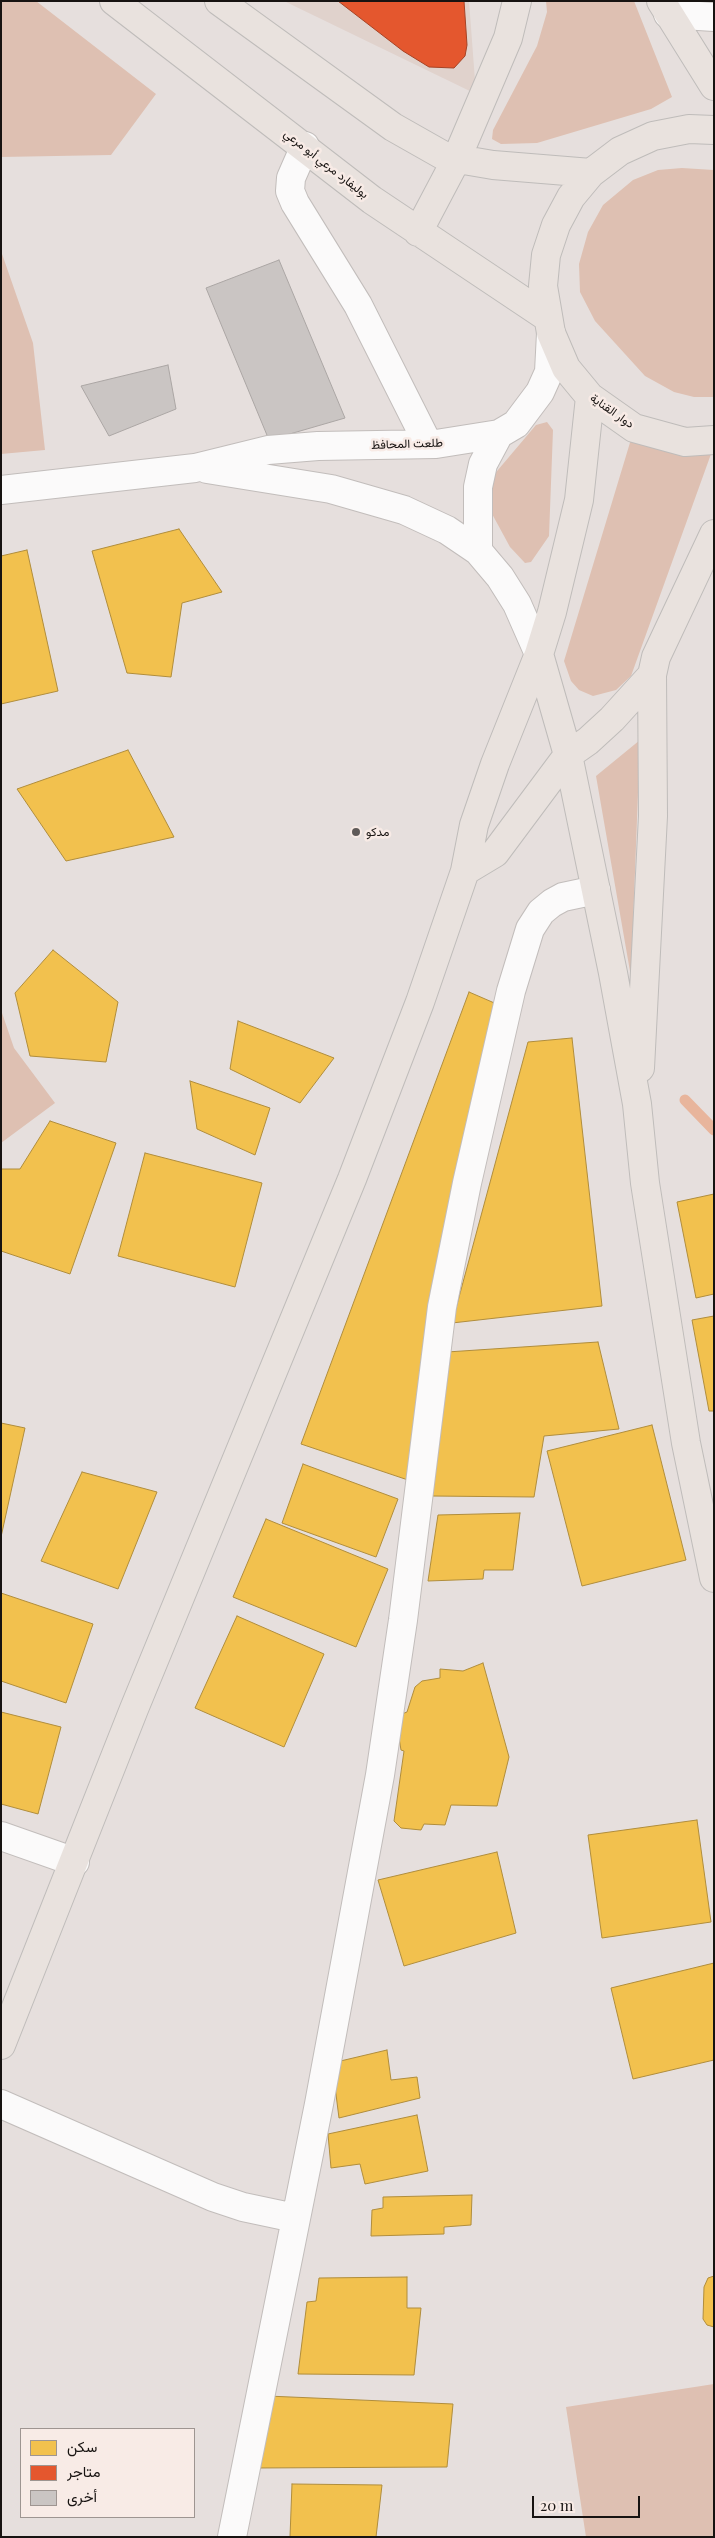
<!DOCTYPE html>
<html>
<head>
<meta charset="utf-8">
<style>
  body { margin:0 }
  #map { position:relative; width:715px; height:2538px; overflow:hidden; background:#e6dfdd; font-family:"Playfair Display",Vazirmatn,serif }
  canvas { display:block }
  .frame { position:absolute; inset:0; border:2px solid #171311; pointer-events:none }
  .legend { position:absolute; left:20px; top:2428px; width:175px; height:90px; box-sizing:border-box; background:#f8ebe6; border:1px solid #9e9591; margin:0; padding:6px 9px; list-style:none; font-size:15px; color:#171311 }
  .legend li { display:flex; align-items:center; gap:10px; height:25px }
  .legend b { width:25px; border:1px solid #9e9591 }
  .scale { position:absolute; left:532px; top:2496px; width:108px; height:22px; box-sizing:border-box; border:2px solid #171311; border-top:0; padding-left:6px; font-size:15px; line-height:18px; white-space:nowrap; color:#171311; -webkit-text-stroke:4px #f8ebe6; paint-order:stroke }
</style>
</head>
<body>
<div id="map">
<canvas width="715" height="2538"></canvas>
<div class="frame"></div>
<ul class="legend">
<li><b style="height:14px;background:#f2c14e"></b>سكن</li>
<li><b style="height:14px;background:#e4572e"></b>متاجر</li>
<li><b style="height:14px;background:#cac5c3"></b>أخرى</li>
</ul>
<div class="scale">20 m</div>
</div>
<script>
const ctx = document.querySelector('canvas').getContext('2d');
ctx.lineJoin = 'round';
function fill(path, color) { ctx.fillStyle = color; ctx.fill(path, 'evenodd'); }
const poly = rows => new Path2D(rows.map(r => 'M' + r).join(''));
function stroke(path, color, width, dash) { ctx.strokeStyle = color; ctx.lineWidth = width; ctx.lineCap = dash ? 'butt' : 'round'; ctx.setLineDash(dash || []); ctx.stroke(path); }
function label(font, color, halo, rows, align = 'center') {
  ctx.font = font + ' "Playfair Display",Vazirmatn,serif'; ctx.lineWidth = 5; ctx.setLineDash([]); ctx.textBaseline = 'middle'; ctx.strokeStyle = halo; ctx.fillStyle = color; for (const [text, x, y, turn = 0] of rows) {
    ctx.save(); ctx.translate(x, y); ctx.rotate((+turn || 0) * Math.PI / 180); ctx.textAlign = isNaN(turn) ? turn : align; if (halo) ctx.strokeText(text, 0, 0); ctx.fillText(text, 0, 0); ctx.restore();
  }
}
const built = poly([
  [284,1,469,1,476,94]
]);
const green = poly([
  [1,1,36,1,156,94,111,155,1,157],
  [546,1,634,1,672,97,651,109,537,143,501,144,492,139,493,130,537,46,547,12],
  [682,168,714,170,713,397,694,397,674,392,645,376,595,321,580,292,579,264,588,232,603,205,633,180,658,170],
  [1,251,33,343,45,450,1,454],
  [547,422,553,430,549,536,531,562,525,563,510,547,491,512,492,477,536,425],
  [632,436,711,454,631,676,616,690,593,696,579,690,571,681,564,661],
  [640,740,631,977,596,776],
  [1,1010,14,1048,55,1103,1,1143],
  [714,2384,714,2537,586,2537,566,2407]
]);
const homes = poly([
  [179,529,222,592,182,603,171,677,127,673,92,551,179,529],
  [27,550,58,691,1,704,1,556,27,550],
  [128,750,174,837,66,861,17,789,128,750],
  [53,950,118,1002,106,1062,30,1056,15,993,53,950],
  [469,992,499,1005,411,1481,301,1444,469,992],
  [238,1021,334,1058,300,1103,230,1069,238,1021],
  [572,1038,602,1306,452,1323,528,1042,572,1038],
  [190,1081,270,1108,255,1155,197,1129,190,1081],
  [50,1121,116,1143,70,1274,1,1251,1,1169,20,1169,50,1121],
  [145,1153,262,1183,235,1287,118,1256,145,1153],
  [714,1194,714,1294,696,1298,677,1202,714,1194],
  [714,1316,714,1411,709,1411,692,1320,714,1316],
  [598,1342,619,1429,544,1436,534,1497,432,1496,447,1352,598,1342],
  [1,1423,25,1428,1,1537,1,1423],
  [652,1425,686,1560,582,1586,547,1451,652,1425],
  [303,1464,398,1499,376,1557,282,1523,303,1464],
  [82,1472,157,1492,118,1589,41,1561,82,1472],
  [520,1513,513,1570,484,1570,483,1579,428,1581,438,1515,520,1513],
  [266,1519,388,1569,356,1647,233,1597,266,1519],
  [1,1593,93,1624,66,1703,1,1681,1,1593],
  [237,1616,324,1654,284,1747,195,1708,237,1616],
  [483,1663,509,1757,497,1806,451,1805,445,1825,424,1824,421,1830,401,1828,394,1821,404,1751,401,1750,399,1738,399,1715,407,1712,415,1687,422,1681,440,1678,440,1669,463,1671,483,1663],
  [1,1712,61,1727,38,1814,1,1804,1,1712],
  [697,1820,711,1922,602,1938,588,1835,697,1820],
  [497,1852,516,1933,404,1966,378,1880,497,1852],
  [714,1963,714,2060,633,2079,611,1988,714,1963],
  [387,2050,391,2080,417,2077,420,2098,339,2118,332,2063,387,2050],
  [417,2115,428,2171,365,2184,360,2164,331,2168,328,2134,417,2115],
  [472,2195,471,2225,444,2227,444,2234,371,2236,372,2210,383,2208,383,2197,472,2195],
  [714,2276,714,2327,707,2325,703,2319,704,2287,708,2278,714,2276],
  [407,2277,407,2308,421,2308,414,2375,298,2374,307,2302,316,2301,319,2278,407,2277],
  [267,2396,453,2404,447,2467,255,2468,267,2396],
  [292,2484,382,2485,376,2537,290,2537,292,2484]
]);
const shops = poly([
  [338,1,464,1,467,45,465,56,454,68,429,67,403,51,338,1]
]);
const stream = poly([
  [685,1100,714,1130]
]);
const building = poly([
  [279,260,345,418,269,440,206,288,279,260],
  [168,365,176,409,109,436,81,386,168,365]
]);
const minor = poly([
  [668,14,714,17],
  [305,146,291,178,290,191,295,203,358,305,428,444],
  [207,469,331,489,404,510,447,530,478,551,500,577,517,604,539,654],
  [1,490,195,468,268,450,318,446,436,444,499,434,516,424,540,392,549,372,551,333],
  [478,551,478,487,483,464,499,434],
  [1,1836,75,1862],
  [1,2104,213,2197,243,2207,295,2218],
  [232,2537,319,2104,380,1775,403,1620,442,1307,467,1183,511,991,530,929,541,912,552,903,563,897,596,890]
]);
const major = poly([
  [114,1,372,200,547,317],
  [219,1,393,127,446,157,493,165,591,173],
  [661,1,714,86],
  [714,130,689,129,653,136,620,151,591,173,571,197,556,225,546,255,543,286,551,333,566,368,590,397,634,428,685,442,714,440],
  [418,232,456,160,508,38,517,1],
  [539,654,568,755,613,973,637,1104,645,1183,686,1443,714,1578],
  [465,871,495,853,568,755,588,741,612,719,652,675],
  [640,1068,653,816,652,675,656,657,714,534],
  [1,2045,134,1709,352,1179,420,1002,465,871,474,825,495,764,539,654,552,612,579,500,590,397]
]);
const markers = [
  [356,832,5,"#5f5a58"]
];
const streetNames = [
  ["بوليفارد مرعي أبو مرعي",326,164,38],
  ["دوار القناية",612,411,35],
  ["طلعت المحافظ",407,444,-2]
];
const poiNames = [
  ["مدكو",366,832]
];
fill(built, '#e0d2cc');
fill(green, '#dec0b2');
fill(homes, '#f2c14e');
stroke(homes, '#b08d3c', 1);
fill(shops, '#e4572e');
stroke(shops, '#a64325', 1);
stroke(stream, '#e8b59c', 11);
fill(building, '#cac5c3');
stroke(building, '#aba6a4', 1);
stroke(minor, '#c2bdbb', 30);
stroke(major, '#bfbcba', 30);
stroke(minor, '#fbfafa', 28);
stroke(major, '#e9e2de', 28);
for (const [x, y, r, color] of markers) { const dot = new Path2D(); dot.arc(x, y, r, 0, 2 * Math.PI); ctx.fillStyle = color; ctx.fill(dot); stroke(dot, '#f8ebe6', 2); }
label('12px', '#171311', '#f8ebe6', streetNames);
label('12px', '#171311', '#f8ebe6', poiNames, 'left');
</script>
</body>
</html>
